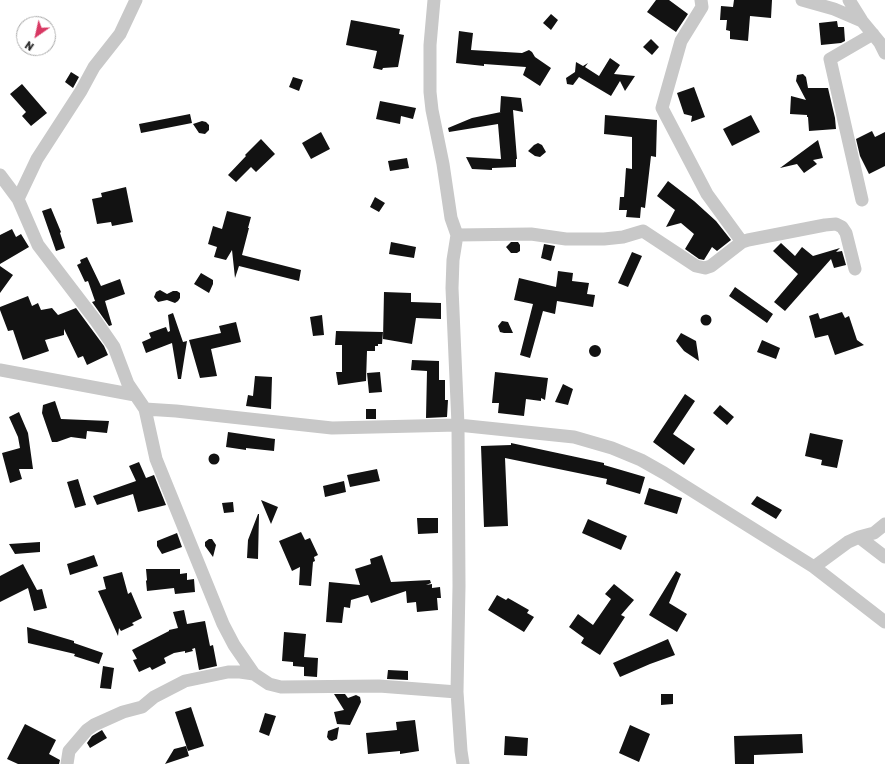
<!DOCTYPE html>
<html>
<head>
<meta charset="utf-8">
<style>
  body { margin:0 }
  #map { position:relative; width:885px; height:764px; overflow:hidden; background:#fff; font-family:Rubik,sans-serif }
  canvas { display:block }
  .north { position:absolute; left:16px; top:16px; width:40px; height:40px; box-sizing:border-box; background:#fff; border:1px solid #aaa; border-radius:50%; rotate:214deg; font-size:11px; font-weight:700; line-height:16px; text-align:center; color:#2b2b2b }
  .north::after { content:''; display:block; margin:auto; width:14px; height:18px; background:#d83863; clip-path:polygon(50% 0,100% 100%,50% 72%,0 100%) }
</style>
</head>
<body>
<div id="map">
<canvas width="885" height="764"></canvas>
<div class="north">N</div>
</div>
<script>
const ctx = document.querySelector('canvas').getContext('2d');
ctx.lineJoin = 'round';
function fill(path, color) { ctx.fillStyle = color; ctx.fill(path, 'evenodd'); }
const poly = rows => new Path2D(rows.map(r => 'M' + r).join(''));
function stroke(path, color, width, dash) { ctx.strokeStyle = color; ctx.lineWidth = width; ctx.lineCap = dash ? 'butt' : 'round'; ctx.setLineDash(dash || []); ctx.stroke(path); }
const building = poly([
  [656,0,669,0,688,14,676,32,647,12],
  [734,0,772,0,771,18,750,16,748,41,730,39,730,31,726,30,727,20,720,20,721,6,733,7],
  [551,14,558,20,551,30,543,23],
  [351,20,400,29,399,34,404,35,398,67,383,68,382,70,373,68,377,51,346,45],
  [837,21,838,27,844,27,845,41,841,43,821,45,819,23],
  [459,31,473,33,471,50,522,53,529,50,532,52,535,57,551,68,540,86,523,75,526,67,484,64,484,66,456,63],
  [651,39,659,47,652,55,643,47],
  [610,58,620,65,614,74,635,76,625,91,620,81,611,96,579,77,573,85,567,84,566,78,575,72,576,62,583,66,588,63,585,67,599,76],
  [71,72,79,77,73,88,65,82],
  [803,74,806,77,808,88,828,88,835,118,836,129,809,131,808,117,807,117,807,115,790,114,791,96,806,100,796,81,797,75],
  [293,77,303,80,299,91,289,87],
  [22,84,47,113,31,126,22,116,26,112,10,94],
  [694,87,705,117,691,122,692,116,684,114,677,93],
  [501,96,521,98,523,112,513,110,517,159,512,159,516,159,516,167,492,168,492,170,472,169,466,157,501,159,498,124,449,132,448,128,472,118,501,112,500,112],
  [380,101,416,108,413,119,401,116,400,124,376,119],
  [190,114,192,123,141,133,139,124],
  [605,115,657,120,656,157,651,156,645,208,641,207,640,218,626,217,627,210,619,210,620,197,624,197,626,168,632,169,632,137,604,134],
  [751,115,760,132,732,146,723,129],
  [202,121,206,122,209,125,209,130,205,134,199,133,193,124],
  [872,131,875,137,885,132,885,166,869,174,860,156,856,139],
  [321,132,330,149,311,159,302,143],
  [261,139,275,154,256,172,251,167,236,182,228,175,246,156,245,155],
  [818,140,823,158,813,160,817,164,804,173,797,164,780,168],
  [538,143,542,145,546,152,540,157,535,156,528,151,534,145],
  [407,158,409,168,390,171,388,161],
  [668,181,694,201,716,221,731,240,717,251,712,247,704,260,699,259,685,249,694,234,681,223,666,227,675,210,657,196],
  [126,187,133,222,112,226,111,222,97,224,92,199,102,197,101,193],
  [375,197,385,203,379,212,370,207],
  [51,208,61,232,60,233,65,248,56,251,42,211],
  [227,211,251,217,248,228,249,228,242,255,301,270,299,281,239,266,235,278,232,250,226,260,214,257,217,247,208,244,213,226,222,229],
  [12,229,16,237,21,234,29,247,0,264,0,235],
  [391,242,416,247,414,258,389,254],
  [511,242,518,242,520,245,520,251,517,253,511,253,506,247],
  [781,243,795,256,802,247,813,256,840,248,836,252,842,251,846,265,834,268,831,259,785,311,774,302,798,274,773,251],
  [544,244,555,246,551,261,541,258],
  [632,252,642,256,628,287,618,283],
  [87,257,101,286,120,279,125,294,105,301,112,325,109,326,92,302,95,301,88,281,85,282,77,265,81,263,80,260],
  [0,266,13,275,0,293],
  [558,271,573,273,572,281,589,283,587,294,595,295,593,307,557,301,555,314,543,311,530,358,520,355,533,304,514,300,519,278,556,287],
  [201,273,213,280,213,284,209,293,194,284],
  [735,287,773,314,767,323,729,296],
  [160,290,167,294,173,291,177,291,180,293,180,298,178,301,175,303,167,300,158,302,154,297,156,292],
  [384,292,411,293,411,302,441,303,441,319,416,318,412,344,383,339],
  [28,296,32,306,38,303,41,310,52,308,58,315,76,308,104,346,108,355,87,365,83,356,78,358,64,329,64,335,45,340,49,351,23,360,13,330,8,331,0,310,0,307],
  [842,312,845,318,849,316,857,340,864,345,835,355,828,335,815,338,809,316,818,313,820,319],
  [173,313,183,342,187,341,181,379,178,379,172,343,146,353,142,342,151,338,149,333,166,327,168,332,170,331,168,315],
  '700.5 320a5.5 5.5 0 1 1 11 0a5.5 5.5 0 1 1-11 0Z',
  [322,315,324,335,313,336,310,317],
  [502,321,508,322,513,333,504,333,500,332,498,326],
  [236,322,241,342,211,349,217,376,200,378,189,340,221,333,219,326],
  [336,331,383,332,382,344,378,344,378,346,375,346,375,351,367,351,366,381,338,385,336,372,342,372,342,345,335,345],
  [681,333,696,341,699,361,684,351,676,341],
  [762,340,780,348,776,359,757,352],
  '589 351a6 6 0 1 1 12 0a6 6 0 1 1-12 0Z',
  [412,360,439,361,439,380,445,380,445,400,448,400,447,417,426,418,427,371,411,370],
  [380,372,382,392,369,393,367,373],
  [495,372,548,378,545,400,541,398,541,401,526,399,524,416,498,413,499,403,492,403],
  [255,376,272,377,271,409,246,406,248,395,253,396],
  [563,384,573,389,568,405,555,402],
  [685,394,695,401,673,434,695,449,684,465,653,442],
  [55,401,61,419,109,421,107,433,87,431,86,439,71,437,57,442,52,442,42,413,43,405],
  [720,405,734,417,727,425,713,413],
  [366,409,376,409,376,419,366,419],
  [19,412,28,433,33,469,19,469,22,479,10,483,2,453,20,448,18,437,9,417],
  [228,432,275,439,274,451,246,448,246,450,226,447],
  [810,433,843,440,837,468,821,465,822,460,805,456],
  [511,443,604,463,604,465,645,477,640,494,606,484,607,479,505,458,508,526,484,527,481,446,511,445],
  '208.5 459a5.5 5.5 0 1 1 11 0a5.5 5.5 0 1 1-11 0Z',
  [139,462,146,478,154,475,166,505,138,512,133,494,97,505,93,496,136,481,129,466],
  [377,469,380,481,350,487,347,475],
  [78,479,86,505,75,508,67,482],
  [344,481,346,492,325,497,323,486],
  [649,488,682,498,677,514,644,504],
  [757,496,782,510,776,519,751,504],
  [261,500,278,507,271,524],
  [233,502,234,512,224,513,222,503],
  [258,514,259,514,258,559,247,558,248,540],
  [417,518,438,518,438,533,418,534],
  [588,519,627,536,621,550,582,533],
  [301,532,305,540,310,538,318,555,314,557,315,561,313,562,311,586,299,585,300,567,292,571,279,541],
  [177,533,182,547,162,554,157,546,157,541],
  [209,539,212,539,216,545,213,557,205,546,205,542],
  [40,542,40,552,15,554,9,544],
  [94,555,98,566,70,575,67,564],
  [382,555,391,582,430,580,431,583,426,585,432,584,432,588,440,587,441,598,437,598,438,610,417,612,416,602,407,603,406,591,371,603,368,595,351,600,350,608,344,607,342,623,326,622,329,582,360,585,355,569,371,564,370,559],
  [23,564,37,590,42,589,47,608,34,611,28,588,0,602,0,576],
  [146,569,180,569,180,574,187,573,187,580,194,579,195,592,175,594,174,588,147,591,146,581,147,580],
  [676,571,681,574,669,603,687,614,677,632,649,615],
  [122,572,128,594,131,592,142,618,132,623,134,625,121,631,119,628,118,636,98,591,106,589,103,577],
  [614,584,634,600,621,615,625,617,600,655,581,643,584,638,569,627,578,614,593,625,611,599,605,594],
  [497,595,506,600,508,598,529,610,527,613,534,617,524,632,488,610],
  [184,610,187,624,205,621,210,646,213,645,217,666,199,670,195,648,192,649,193,651,185,653,185,651,174,653,164,658,166,663,152,670,150,667,139,672,133,660,137,659,132,650,169,631,169,630,178,628,173,612],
  [27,627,74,641,74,643,103,653,99,664,74,656,75,654,28,643],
  [284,632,306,634,304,657,318,658,317,677,304,676,304,667,293,666,293,662,282,661],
  [668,639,675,655,650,664,620,677,613,663],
  [103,666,114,668,111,689,100,688],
  [388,670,408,671,408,680,387,679],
  [334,694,345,694,348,698,356,695,360,697,361,702,350,725,337,724,334,712,344,710],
  [661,694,673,694,673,704,661,705],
  [191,707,204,746,188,751,175,712],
  [265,713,276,716,269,736,259,732],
  [415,720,419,751,400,754,400,751,368,754,366,733,397,730,396,722],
  [25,724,56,740,49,754,60,760,59,764,18,764,7,759],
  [630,725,650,734,639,762,619,753],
  [339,727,337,739,332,741,329,740,327,737,328,731],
  [102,730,107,738,90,748,87,743,92,736],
  [802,734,803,753,754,755,754,764,735,764,734,736],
  [505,736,528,738,527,756,504,755],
  [186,746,189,756,165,764,174,749]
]);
const street = poly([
  [434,0,430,45,430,92,432,110,443,164,451,218,457,235,453,260,452,288,458,425,459,586,457,692,461,751,463,764],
  [701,0,702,7,681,41,662,108,707,194,742,242],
  [802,0,834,9,862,21],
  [849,0,862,21,880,43,885,53],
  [0,175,18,199,38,245,96,321,114,347,128,384,145,409,156,459,223,624,234,645,254,674,269,684,281,687,379,686,457,692],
  [18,199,37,159,81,91,94,67,120,34,136,0],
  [862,200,830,59,873,34],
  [457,235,531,234,566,239,604,239,623,237,643,231,696,266,705,268,711,266,742,242,748,240,825,225,836,224,842,227,846,233,855,269],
  [0,370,135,395],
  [145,409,176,411,332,428,458,425,574,437,612,448,641,460,664,473,814,567,885,622],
  [859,537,885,557],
  [814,567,848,542,859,537,874,533,885,524],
  [67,764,69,751,87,730,94,725,123,712,142,707,154,697,185,681,228,672,240,672,254,674]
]);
fill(building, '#121212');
stroke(street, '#c8c8c8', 13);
</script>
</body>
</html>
